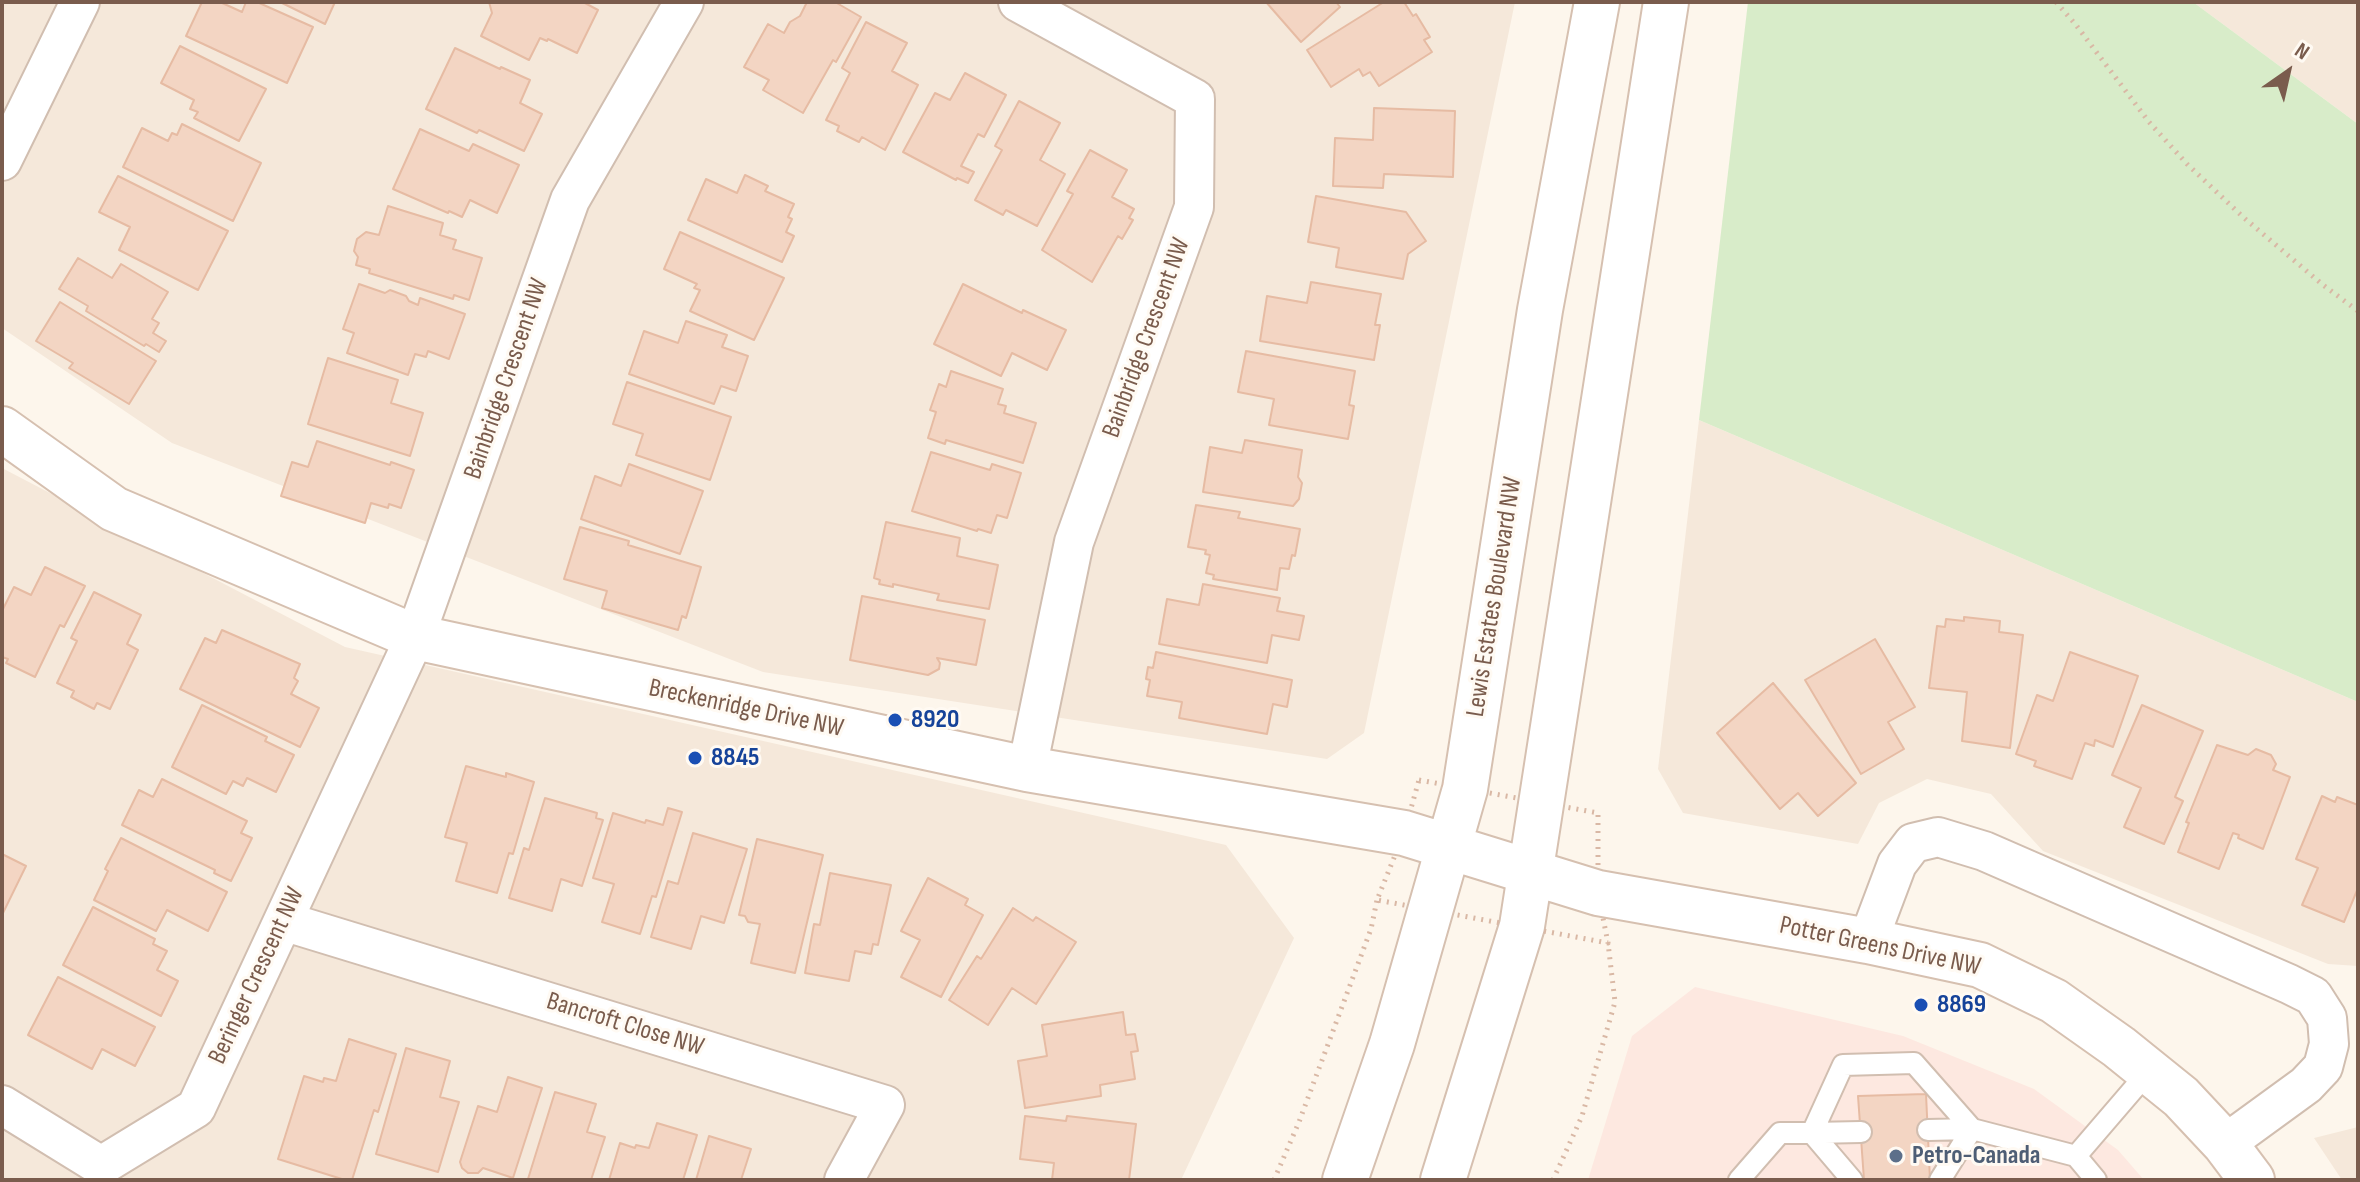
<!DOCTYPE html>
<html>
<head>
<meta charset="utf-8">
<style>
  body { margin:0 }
  #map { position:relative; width:2360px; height:1182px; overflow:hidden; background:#fdf6ec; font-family:"Sofia Sans Condensed",sans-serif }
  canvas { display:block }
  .frame { position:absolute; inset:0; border:4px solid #7a5c4d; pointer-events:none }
  .north { position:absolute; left:2248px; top:32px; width:80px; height:80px; -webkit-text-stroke:6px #fffaf3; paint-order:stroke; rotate:34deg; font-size:22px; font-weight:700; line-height:32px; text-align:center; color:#7a5c4d }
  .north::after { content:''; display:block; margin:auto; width:28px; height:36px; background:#7a5c4d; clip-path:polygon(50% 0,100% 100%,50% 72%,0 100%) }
</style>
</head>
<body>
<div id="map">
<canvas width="2360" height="1182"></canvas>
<div class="frame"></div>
<div class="north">N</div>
</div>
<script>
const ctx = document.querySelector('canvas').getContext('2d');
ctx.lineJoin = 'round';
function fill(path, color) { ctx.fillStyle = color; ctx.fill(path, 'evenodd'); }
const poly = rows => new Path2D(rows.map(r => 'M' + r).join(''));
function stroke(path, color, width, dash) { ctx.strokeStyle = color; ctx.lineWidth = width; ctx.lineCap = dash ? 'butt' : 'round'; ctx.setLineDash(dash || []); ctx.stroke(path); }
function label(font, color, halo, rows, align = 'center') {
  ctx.font = font + ' "Sofia Sans Condensed",sans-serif'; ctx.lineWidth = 6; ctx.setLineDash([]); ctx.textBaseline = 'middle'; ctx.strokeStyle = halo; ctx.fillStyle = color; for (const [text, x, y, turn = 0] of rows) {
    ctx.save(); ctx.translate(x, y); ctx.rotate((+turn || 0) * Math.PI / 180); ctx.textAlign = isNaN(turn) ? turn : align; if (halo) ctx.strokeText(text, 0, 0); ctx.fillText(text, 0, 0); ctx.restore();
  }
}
const residential = poly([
  [2,2,1515,2,1364,733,1327,759,763,672,172,443,2,328],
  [2193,2,2358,2,2358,124],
  [1699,420,2358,702,2358,966,2328,964,2043,851,1991,794,1927,779,1879,803,1858,844,1683,813,1658,769],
  [2,468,345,647,1226,845,1294,938,1181,1180,2,1180],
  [2358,1127,2358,1180,2342,1180,2314,1138]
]);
const commercial = poly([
  [1695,987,1903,1036,2034,1089,2118,1150,2144,1180,1588,1180,1632,1036]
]);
const green = poly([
  [1748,2,2193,2,2358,124,2358,702,1699,420]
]);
const building = poly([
  [202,2,220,2,242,12,246,2,257,2,313,27,287,83,186,36,202,2],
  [280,2,335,2,325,24,280,2],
  [489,2,583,2,598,10,577,53,548,39,547,41,540,38,529,60,481,36,492,13,489,2],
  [807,2,835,2,861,17,836,62,833,60,803,113,763,90,769,80,744,67,768,24,784,33,790,22,800,16,807,2],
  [1266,2,1336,2,1340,7,1301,42,1266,2],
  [1384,2,1404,2,1413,16,1416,14,1430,37,1424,40,1432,52,1379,86,1370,72,1363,76,1359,69,1331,87,1307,50,1384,2],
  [866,22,907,43,892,71,918,85,885,150,862,137,859,142,837,131,839,126,826,120,850,73,842,68,866,22],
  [180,46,266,89,239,141,194,118,198,112,190,109,194,100,161,83,180,46],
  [455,48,500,69,501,67,530,80,520,103,542,114,524,151,479,130,477,133,426,109,455,48],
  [965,73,1006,95,984,137,978,134,961,166,974,172,968,183,957,178,956,180,903,152,935,93,950,100,965,73],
  [1019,101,1060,123,1040,160,1065,174,1037,226,1006,210,1003,215,975,200,1002,150,995,146,1019,101],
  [1374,108,1455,111,1453,177,1384,174,1383,188,1333,186,1335,138,1373,140,1374,108],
  [182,124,261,163,233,221,123,167,142,128,168,141,172,133,177,135,182,124],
  [420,129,469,151,473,144,519,165,497,213,470,200,462,217,449,211,448,213,393,189,420,129],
  [1090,150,1127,170,1112,197,1134,209,1129,218,1133,220,1122,239,1118,236,1092,282,1042,250,1073,194,1067,191,1090,150],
  [745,175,768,186,765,191,794,204,788,217,792,219,786,232,794,236,782,262,688,220,706,179,737,193,745,175],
  [118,176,228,231,198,290,119,250,130,227,99,212,118,176],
  [1316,196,1406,212,1426,241,1408,254,1403,279,1336,267,1339,248,1308,242,1316,196],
  [388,206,443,223,440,235,456,240,453,249,482,258,469,300,454,295,453,299,369,273,370,269,356,265,358,257,354,251,357,239,366,232,379,235,388,206],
  [680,232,784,278,754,340,690,311,700,290,694,288,697,284,664,269,680,232],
  [78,258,112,278,121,264,168,292,152,319,159,323,153,333,166,341,159,352,146,344,144,346,86,311,88,306,59,289,78,258],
  [1311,282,1381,294,1375,325,1380,325,1374,360,1260,341,1267,296,1307,303,1311,282],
  [359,284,385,293,390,290,406,296,409,301,418,305,420,298,465,314,449,359,428,351,426,357,415,354,408,375,347,353,354,333,343,329,359,284],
  [963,284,1022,313,1023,310,1066,330,1047,370,1012,353,1001,376,934,344,963,284],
  [60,302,156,361,129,404,69,368,73,363,36,341,60,302],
  [686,321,727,335,722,347,748,356,736,391,721,386,714,404,629,374,644,331,678,343,686,321],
  [1246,351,1355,371,1349,405,1354,406,1348,439,1269,425,1274,399,1238,392,1246,351],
  [328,358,398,380,391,403,423,413,410,456,308,424,328,358],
  [951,371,1003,389,998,404,1006,406,1004,413,1036,423,1023,463,946,440,945,444,928,438,936,412,930,410,939,384,946,387,951,371],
  [627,382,731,417,710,480,636,455,643,434,613,424,627,382],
  [1245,440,1302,450,1298,477,1302,483,1299,499,1293,506,1203,492,1210,447,1242,453,1245,440],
  [317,441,390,465,391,462,414,470,401,508,389,504,388,508,371,503,365,523,281,496,292,462,308,467,317,441],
  [931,452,990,470,992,464,1021,473,1007,518,997,515,991,533,978,529,977,531,912,511,931,452],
  [629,464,703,491,680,554,581,519,595,476,621,486,629,464],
  [1196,505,1240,512,1238,518,1300,529,1295,556,1292,555,1289,569,1280,568,1277,590,1213,579,1214,575,1206,573,1210,555,1205,554,1206,550,1188,547,1196,505],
  [886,522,960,538,957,556,998,565,989,609,937,600,939,594,893,584,893,587,879,584,880,580,874,578,886,522],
  [580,527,629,541,628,545,701,567,686,618,682,616,678,630,602,608,607,591,564,579,580,527],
  [45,567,85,586,64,627,60,625,35,677,6,663,8,659,2,657,2,611,14,587,31,595,45,567],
  [1203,584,1280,598,1277,611,1304,616,1299,640,1272,635,1267,663,1159,644,1167,599,1199,605,1203,584],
  [94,592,141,615,127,644,138,650,110,709,97,703,94,709,71,697,74,691,57,683,77,641,71,638,94,592],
  [862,596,985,620,976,665,937,658,940,663,939,669,928,675,850,660,862,596],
  [1964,617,2000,621,1999,632,2023,635,2010,748,1962,741,1967,692,1929,688,1937,626,1945,627,1946,619,1964,621,1964,617],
  [222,630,300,664,294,678,298,681,291,694,319,708,300,747,180,689,205,638,216,643,222,630],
  [1875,639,1915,707,1888,722,1904,749,1861,774,1805,680,1875,639],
  [1156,652,1292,680,1287,707,1273,704,1267,734,1179,718,1182,702,1147,696,1150,680,1146,679,1148,667,1153,668,1156,652],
  [2070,652,2138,676,2113,747,2095,740,2094,746,2085,743,2072,779,2034,766,2036,761,2016,754,2037,695,2053,701,2070,652],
  [1773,683,1856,783,1818,816,1798,793,1780,809,1717,733,1773,683],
  [202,705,267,737,265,741,294,755,276,792,247,778,243,786,233,781,226,794,172,767,202,705],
  [2142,705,2203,731,2175,797,2183,801,2164,844,2124,827,2141,788,2112,775,2142,705],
  [2217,745,2248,755,2256,749,2271,755,2276,764,2273,770,2290,777,2263,849,2238,838,2239,835,2233,833,2219,869,2178,852,2189,823,2186,822,2217,745],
  [466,766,506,777,506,773,534,782,513,854,509,853,497,893,456,881,467,843,445,837,466,766],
  [162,779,247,821,241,833,252,838,231,881,214,873,215,870,122,825,139,790,153,797,162,779],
  [2322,796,2335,802,2337,797,2358,805,2358,888,2344,922,2302,905,2318,868,2296,859,2322,796],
  [545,798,597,813,596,818,603,820,582,886,561,879,552,911,509,898,524,848,529,850,545,798],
  [668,808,682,812,656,897,652,896,640,934,602,922,614,884,593,878,613,813,645,823,646,820,663,825,668,808],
  [693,833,747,849,724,923,701,916,691,949,651,937,668,881,678,884,693,833],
  [121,838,227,892,208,931,167,910,156,931,94,900,108,871,105,869,121,838],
  [757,839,823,855,795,973,751,963,760,924,748,922,745,916,739,915,757,839],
  [2,854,26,866,2,915,2,854],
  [830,873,891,885,878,945,873,944,871,954,855,951,849,981,805,973,814,924,820,925,830,873],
  [928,878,968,899,965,905,983,915,941,997,901,977,920,940,901,931,928,878],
  [93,907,155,939,153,944,167,951,157,970,178,981,161,1016,63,965,93,907],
  [1013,908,1033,921,1036,917,1076,942,1036,1004,1012,988,988,1025,949,1000,977,956,981,959,1013,908],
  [58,977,155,1027,135,1066,102,1049,92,1069,28,1035,58,977],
  [1123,1012,1126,1035,1135,1034,1138,1051,1131,1052,1135,1079,1100,1085,1101,1096,1025,1108,1018,1061,1047,1056,1042,1025,1123,1012],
  [349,1039,396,1054,378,1112,374,1110,352,1180,345,1180,278,1159,304,1076,323,1082,324,1078,336,1081,349,1039],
  [406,1048,450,1061,440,1097,459,1102,438,1172,376,1154,406,1048],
  [508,1077,542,1088,513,1178,483,1168,478,1173,468,1173,462,1168,460,1162,478,1106,497,1112,508,1077],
  [555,1092,596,1104,587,1132,605,1137,591,1180,528,1179,555,1092],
  [1926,1094,1930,1180,1864,1180,1858,1096,1926,1094],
  [1025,1116,1066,1121,1067,1116,1136,1124,1129,1180,1052,1180,1054,1163,1020,1159,1025,1116],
  [657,1123,697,1135,683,1180,609,1180,620,1143,635,1148,636,1145,649,1148,657,1123],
  [709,1136,751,1149,741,1180,696,1180,709,1136]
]);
const path = poly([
  [2056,2,2076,25,2149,122,2187,164,2243,217,2323,285,2358,311],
  [1419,780,1598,813,1598,893,1608,943,1377,900,1404,833,1419,780],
  [1274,1180,1299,1122,1371,929,1377,900],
  [1553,1180,1582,1116,1615,1002,1608,943]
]);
const lane = poly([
  [1928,1130,1972,1129],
  [1861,1132,1812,1133,1843,1065,1914,1063,1972,1129],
  [2076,1156,2096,1180],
  [1739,1180,1780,1133,1812,1133,1852,1180],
  [1940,1180,1972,1129,2076,1156,2149,1071]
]);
const street = poly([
  [1018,2,1195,99,1194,207,1074,542,1027,769],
  [2,161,80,2],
  [283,921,885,1105,844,1180],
  [1868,941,1897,864,1913,843,1938,837,1984,851,2289,984,2313,996,2327,1018,2329,1044,2323,1067,2306,1085,2225,1144],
  [2,1105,101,1166,196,1108,415,637,570,200,684,2]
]);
const secondary = poly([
  [2,429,114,509,415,637,1027,769,1404,833,1598,893,1868,941,1980,965,2054,1001,2119,1047,2181,1097,2225,1144,2252,1180],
  [1345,1180,1392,1044,1465,789,1540,310,1597,2],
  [1443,1180,1522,926,1666,2]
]);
const markers = [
  [895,720,8,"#1a4fb4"],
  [695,758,8,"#1a4fb4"],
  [1921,1005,8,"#1a4fb4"],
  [1896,1156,8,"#5c6f8a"]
];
const streetNames = [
  ["Bainbridge Crescent NW",1147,338,-70],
  ["Bainbridge Crescent NW",507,379,-71],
  ["Lewis Estates Boulevard NW",1495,597,-81],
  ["Breckenridge Drive NW",746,709,12],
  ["Potter Greens Drive NW",1880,947,12],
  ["Beringer Crescent NW",257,976,-65],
  ["Bancroft Close NW",625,1025,17]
];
const transitNames = [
  ["8920",911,720],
  ["8845",711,758],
  ["8869",1937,1005]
];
const serviceNames = [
  ["Petro-Canada",1912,1156]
];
fill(residential, '#f5e8da');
fill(commercial, '#fde8e0');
fill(green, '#d8ecc9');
fill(building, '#f3d5c3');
stroke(building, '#e6bba3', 2);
stroke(lane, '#d1beb0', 24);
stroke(street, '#d1beb0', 42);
stroke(secondary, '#d6c0b0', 48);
stroke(path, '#d9b8a5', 5, [2, 6]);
stroke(lane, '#fff', 20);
stroke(street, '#fff', 38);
stroke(secondary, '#fff', 44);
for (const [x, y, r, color] of markers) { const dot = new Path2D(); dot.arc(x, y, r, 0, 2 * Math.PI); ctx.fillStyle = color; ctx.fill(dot); stroke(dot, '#fffaf3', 3); }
label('26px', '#7a5c4d', '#fffaf3', streetNames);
label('bold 26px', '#164399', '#fffaf3', transitNames, 'left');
label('bold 26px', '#4e5e75', '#fffaf3', serviceNames, 'left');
</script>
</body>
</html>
